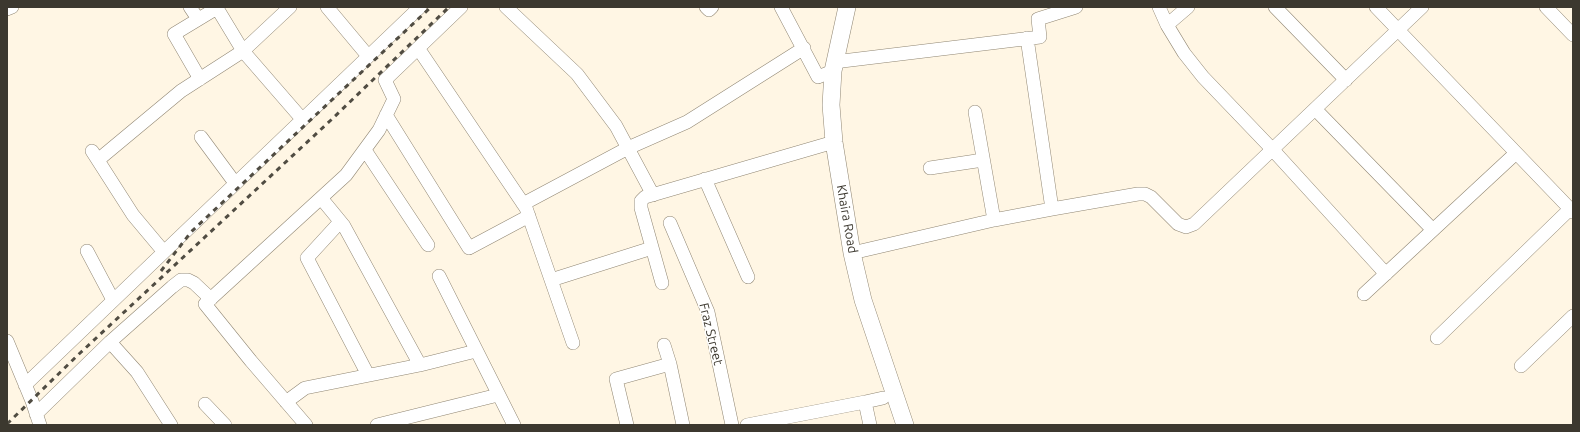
<!DOCTYPE html>
<html>
<head>
<meta charset="utf-8">
<style>
  body { margin:0 }
  #map { position:relative; width:1580px; height:432px; overflow:hidden; background:#fff6e4; font-family:Ubuntu,sans-serif }
  canvas { display:block }
  .frame { position:absolute; inset:0; border:8px solid #3c382f; pointer-events:none }
</style>
</head>
<body>
<div id="map">
<canvas width="1580" height="432"></canvas>
<div class="frame"></div>
</div>
<script>
const ctx = document.querySelector('canvas').getContext('2d');
ctx.lineJoin = 'round';
const poly = rows => new Path2D(rows.map(r => 'M' + r).join(''));
function stroke(path, color, width, dash) { ctx.strokeStyle = color; ctx.lineWidth = width; ctx.lineCap = dash ? 'butt' : 'round'; ctx.setLineDash(dash || []); ctx.stroke(path); }
function label(font, color, halo, rows, align = 'center') {
  ctx.font = font + ' Ubuntu,sans-serif'; ctx.lineWidth = 3; ctx.setLineDash([]); ctx.textBaseline = 'middle'; ctx.strokeStyle = halo; ctx.fillStyle = color; for (const [text, x, y, turn = 0] of rows) {
    ctx.save(); ctx.translate(x, y); ctx.rotate((+turn || 0) * Math.PI / 180); ctx.textAlign = isNaN(turn) ? turn : align; if (halo) ctx.strokeText(text, 0, 0); ctx.fillText(text, 0, 0); ctx.restore();
  }
}
const minor = poly([
  [190,7,198,19],
  [327,7,368,56],
  [506,7,577,74,616,126,653,195],
  [706,7,709,10,712,7],
  [781,7,818,77,833,71],
  [1159,7,1167,25,1188,7],
  [1275,7,1346,80],
  [1376,7,1573,212],
  [1546,7,1573,35],
  [7,9,12,7],
  [1167,25,1184,53,1203,77,1272,149,1386,274],
  [1027,38,1052,209],
  [418,48,526,208,573,343],
  [834,62,1040,37,1038,19,1076,7],
  [200,79,174,34,217,8,243,51,290,7],
  [1316,110,1433,230],
  [975,112,994,220],
  [386,115,469,248,529,216],
  [201,137,235,183],
  [365,150,428,245],
  [92,151,133,215,164,252],
  [98,160,181,91,243,51,302,119],
  [930,168,983,160],
  [705,179,748,277],
  [523,204,628,148,687,122,804,48],
  [340,222,307,258,368,375],
  [670,223,708,312,732,425],
  [87,251,113,300],
  [852,253,994,220,1052,209,1138,194,1145,194,1151,197,1178,224,1186,227,1194,224,1422,7],
  [439,276,514,425],
  [551,280,652,248],
  [662,283,641,208,641,201,645,197,834,142],
  [1364,294,1516,153],
  [1437,338,1570,209],
  [7,341,32,401,40,425],
  [670,364,683,425],
  [420,365,476,351],
  [1521,366,1573,316],
  [25,385,420,7],
  [286,402,305,388,420,365,344,226,321,198],
  [865,402,883,398],
  [205,404,225,425],
  [36,414,110,342],
  [171,425,137,372,110,342,172,287,181,280,188,280,194,283,211,299],
  [306,425,251,361,205,304,346,175,379,130,394,99,385,80,461,7],
  [377,425,498,395],
  [627,425,616,379,670,364,664,345],
  [747,425,865,402,870,425]
]);
const tertiary = poly([
  [847,7,833,71,831,105,834,142,852,253,863,300,905,425]
]);
const rail = poly([
  [161,271,191,232,431,7],
  [7,424,79,354,331,120,449,7]
]);
const streetNames = [
  ["Khaira Road",847,219,80],
  ["Fraz Street",711,334,76]
];
stroke(minor, '#908673', 14);
stroke(tertiary, '#908673', 18);
stroke(minor, '#fff', 13);
stroke(tertiary, '#fff', 17);
stroke(rail, '#504c42', 3, [5, 5]);
label('13px', '#3c382f', '#fff', streetNames);
</script>
</body>
</html>
